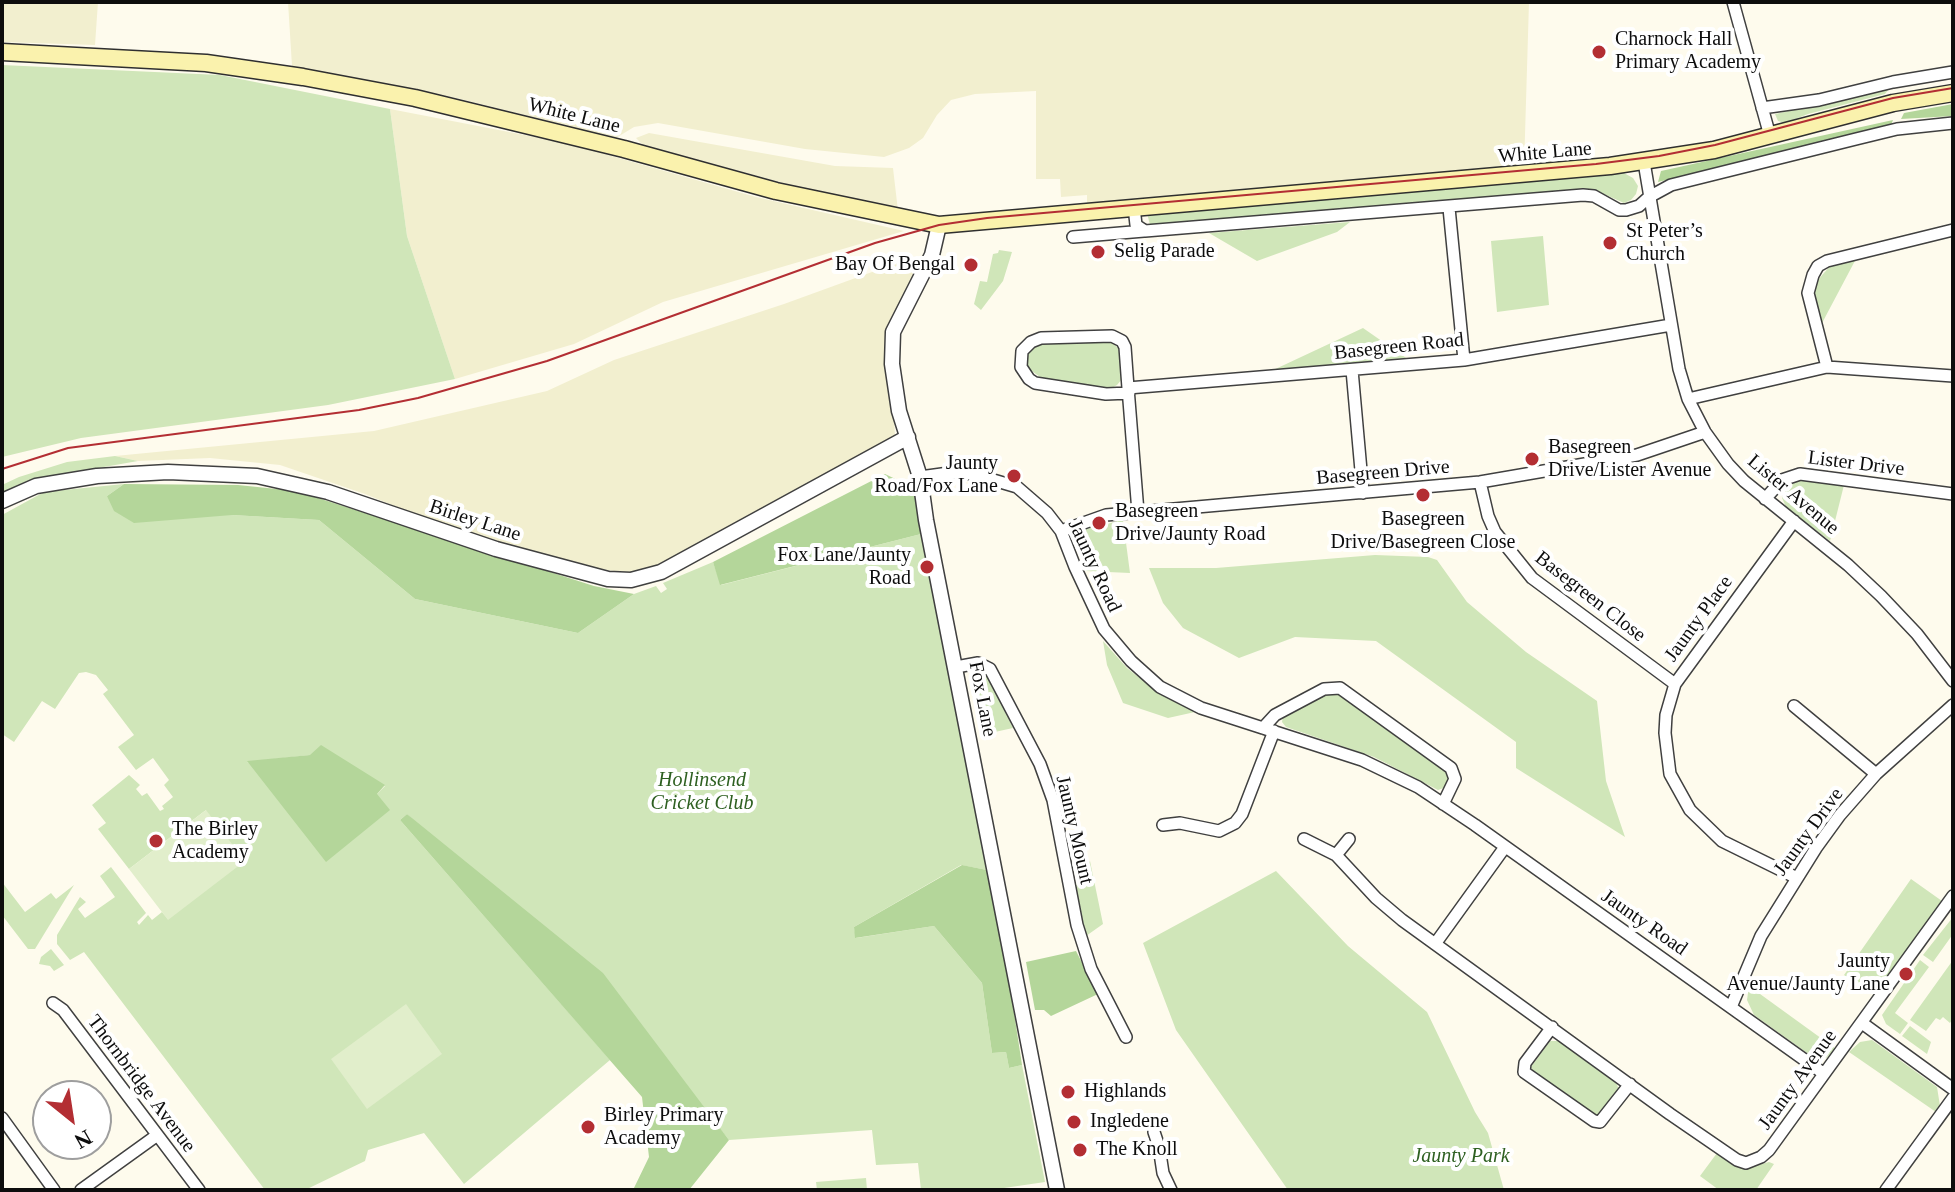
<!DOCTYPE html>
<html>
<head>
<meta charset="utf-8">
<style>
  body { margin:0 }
  #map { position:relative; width:1955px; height:1192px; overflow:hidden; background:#fefbed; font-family:"Times New Roman",serif }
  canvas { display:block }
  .frame { position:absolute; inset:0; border:4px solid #0d0d0d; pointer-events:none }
  .north { position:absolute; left:32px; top:1080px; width:80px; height:80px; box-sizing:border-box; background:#fff; border:2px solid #9e9e9e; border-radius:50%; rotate:150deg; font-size:22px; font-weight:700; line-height:32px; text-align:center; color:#0d0d0d }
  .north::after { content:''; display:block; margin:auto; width:28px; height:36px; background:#b32e33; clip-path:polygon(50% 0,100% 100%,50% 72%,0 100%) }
</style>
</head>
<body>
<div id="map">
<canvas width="1955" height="1192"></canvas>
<div class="frame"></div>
<div class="north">N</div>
</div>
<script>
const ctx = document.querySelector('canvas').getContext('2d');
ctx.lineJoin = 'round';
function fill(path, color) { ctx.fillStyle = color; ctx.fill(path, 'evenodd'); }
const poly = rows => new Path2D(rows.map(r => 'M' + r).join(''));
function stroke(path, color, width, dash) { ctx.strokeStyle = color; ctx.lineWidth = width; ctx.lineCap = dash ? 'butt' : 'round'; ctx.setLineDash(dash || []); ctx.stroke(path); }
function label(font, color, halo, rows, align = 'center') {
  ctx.font = font + ' "Times New Roman",serif'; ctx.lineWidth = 8; ctx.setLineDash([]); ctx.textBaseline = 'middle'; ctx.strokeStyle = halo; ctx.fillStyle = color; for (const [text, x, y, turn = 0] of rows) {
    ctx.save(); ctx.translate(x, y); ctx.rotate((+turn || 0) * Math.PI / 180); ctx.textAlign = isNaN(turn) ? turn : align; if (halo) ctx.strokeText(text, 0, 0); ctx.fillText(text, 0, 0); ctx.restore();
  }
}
const farmland = poly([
  [2,2,98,2,95,45,2,42],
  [288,2,1529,2,1524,168,1087,206,1087,195,1061,197,1060,179,1036,179,1036,91,975,94,951,100,937,115,923,138,909,148,884,157,805,149,658,123,634,127,616,138,456,98,292,66],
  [390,109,566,143,756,197,904,231,663,302,574,344,455,379,407,236],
  [649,133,835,166,893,168,898,211,831,196,643,145,636,138],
  [916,256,923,261,889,336,895,436,887,445,653,570,633,574,588,567,444,526,365,494,280,465,210,458,138,461,115,456,374,431,547,391,614,360,784,304]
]);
const green = poly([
  [2,65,220,75,390,109,407,236,455,379,328,405,81,438,2,457],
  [1889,89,1885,94,1808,114,1785,123,1778,121,1775,114],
  [1624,173,1633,178,1638,186,1636,194,1631,200,1624,203,1595,190,1150,225,1147,213],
  [1350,222,1337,232,1257,261,1209,233],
  [1543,236,1549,305,1497,312,1491,241],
  [999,250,1012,252,1003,281,981,310,974,304,980,281,987,282,993,254,998,253],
  [1857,257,1821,325,1814,289,1817,281,1831,265],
  [1363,328,1409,360,1269,372],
  [1111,341,1119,349,1122,379,1117,385,1110,389,1043,379,1029,369,1026,360,1027,351,1041,343],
  [115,456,138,461,64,474,32,482,2,495,2,485,19,477,67,462],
  [1801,479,1844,485,1830,541,1786,507,1782,498,1784,488,1790,482],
  [124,484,107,496,232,515,319,520,415,599,578,633,634,594,656,586,661,593,667,589,663,583,713,562,721,585,925,533,987,870,961,865,854,927,856,938,934,926,982,983,992,1053,1006,1052,1009,1068,1022,1065,1045,1182,1004,1188,1004,1190,921,1190,918,1163,876,1165,872,1130,729,1140,664,1058,407,814,400,820,610,1060,464,1184,424,1133,368,1150,365,1161,305,1190,265,1190,84,952,70,960,57,944,57,935,80,897,86,902,78,909,85,918,115,897,100,876,111,867,146,913,137,922,139,925,148,915,152,920,162,912,168,919,206,810,129,869,98,829,106,823,92,805,129,775,140,785,136,789,142,796,147,793,160,811,164,809,162,806,173,797,164,785,169,780,153,758,136,770,118,747,134,735,103,694,108,690,96,675,86,672,79,673,55,709,42,701,14,742,2,734,2,515,44,492],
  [310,755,385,786,377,794,247,762],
  [1123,520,1130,573,1086,571,1075,544,1078,534,1086,529],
  [1375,555,1428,557,1437,560,1467,602,1526,652,1597,701,1606,781,1625,837,1516,768,1516,742,1376,641,1295,637,1239,658,1183,628,1163,603,1149,568,1216,568],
  [1103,641,1127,668,1156,691,1195,712,1168,718,1123,703,1107,665],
  [981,673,987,675,1013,728,981,735,970,680,974,674],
  [1330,693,1339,693,1447,772,1450,776,1446,787,1438,790,1374,757,1286,727,1282,722,1283,716],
  [1090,861,1103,924,1086,936,1076,887,1078,878],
  [1276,871,1348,946,1427,1012,1475,1112,1488,1133,1504,1190,1288,1190,1176,1030,1143,943],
  [1911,879,1942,901,1874,995,1844,975],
  [2,882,25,912,51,893,56,899,74,885,35,949,28,949,2,915],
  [1953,917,1953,934,1933,962,1923,955],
  [51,949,64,965,54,971,50,966,39,964,41,957],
  [1920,960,1929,967,1895,1013,1908,1023,1900,1034,1886,1024,1882,1015],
  [1953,960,1953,1018,1950,1023,1943,1017,1940,1020,1936,1018,1926,1031,1910,1020],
  [1749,986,1836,1049,1826,1058,1814,1058,1754,1015,1747,1000],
  [1910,1026,1931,1042,1927,1054,1902,1036],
  [1872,1040,1937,1087,1940,1106,1936,1112,1849,1052,1860,1042],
  [1550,1041,1562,1041,1616,1082,1619,1090,1599,1115,1594,1116,1534,1074,1531,1067],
  [1717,1153,1744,1169,1769,1162,1774,1164,1756,1190,1719,1190,1700,1176],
  [866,1178,867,1190,817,1190,816,1182]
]);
const forest = poly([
  [1953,104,1953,116,1901,119,1904,113],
  [1893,120,1891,125,1658,182,1661,171],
  [885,474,916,489,925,533,720,585,713,562],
  [124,484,238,485,296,491,594,586,634,594,578,633,415,599,319,520,232,515,134,523,114,511,107,496],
  [321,745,385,785,377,794,390,810,326,862,247,761,310,755],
  [407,814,603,973,729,1140,689,1190,633,1190,649,1157,642,1097,400,820],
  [962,865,987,870,1007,967,1022,1065,1009,1068,1006,1052,992,1053,982,983,934,926,855,938,854,927],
  [1076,951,1098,994,1051,1016,1044,1010,1035,1010,1026,962]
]);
const pitch = poly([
  [206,810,245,861,168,920,129,869],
  [406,1004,442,1054,367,1109,331,1059]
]);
const minor = poly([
  [1733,2,1770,136],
  [1762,108,1819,100,1893,82,1953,72],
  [1644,162,1679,369,1688,399,1705,432,1728,464,1744,481,1848,565,1881,596,1917,634,1953,681],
  [1134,207,1136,225,1145,231,1583,195,1594,196,1619,210,1626,210,1639,206,1649,197,1671,185,1856,139,1897,129,1953,123],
  [1449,208,1464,360],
  [1073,237,1144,231],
  [1827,367,1808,293,1813,275,1818,266,1827,261,1953,230],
  [1352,370,1363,493],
  [1128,388,1464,360,1671,325],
  [1129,393,1106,394,1035,383,1029,379,1021,367,1022,351,1031,342,1041,338,1112,336,1122,341,1125,347,1128,388,1138,512],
  [1688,399,1827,367,1953,376],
  [920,477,949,473,973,474,1017,487,1047,513,1061,531,1075,567,1104,629,1131,661,1160,687,1201,708,1362,760,1418,787,1475,825,1823,1073],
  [1480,482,1488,516,1495,532,1532,578,1675,684],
  [1765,499,1782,480,1800,474,1953,494],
  [1794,521,1675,684,1666,715,1665,733,1670,774,1690,810,1722,841,1797,878],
  [1061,531,1106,515,1480,482,1637,455,1705,432],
  [956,667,978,663,990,669,1040,764,1053,800,1077,925,1091,969,1126,1037],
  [1794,706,1876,774],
  [1263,728,1275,715,1324,689,1340,688,1451,768,1455,779,1443,804],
  [1163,825,1180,823,1219,831,1235,823,1242,814,1274,731],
  [1304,839,1336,855,1376,898,1402,920,1670,1114,1737,1160,1746,1163,1761,1157,1769,1150,1953,896],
  [1336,855,1349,839],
  [1435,944,1505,847],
  [53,1003,63,1010,199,1190],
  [1731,1007,1761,936,1816,848,1840,815,1876,774,1953,705],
  [1862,1023,1953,1089],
  [1552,1027,1525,1063,1524,1072,1594,1121,1600,1122,1630,1084],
  [2,1118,54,1190],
  [1154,1132,1159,1147,1163,1173,1171,1190],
  [81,1190,156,1136],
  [1886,1190,1953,1098]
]);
const tertiary = poly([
  [939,225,932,255,893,332,892,364,899,411,920,477,926,520,1057,1190],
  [2,501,36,486,97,476,168,472,257,476,328,492,496,549,608,579,631,580,661,572,908,437]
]);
const secondary = poly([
  [2,52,206,63,303,77,415,98,624,149,776,191,939,225,1610,166,1714,150,1893,103,1953,93]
]);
const tram = poly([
  [2,469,68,448,359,410,418,398,547,361,875,243,939,225,987,218,1596,164,1659,156,1715,145,1893,98,1953,88]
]);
const markers = [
  [1599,52,8,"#b32e33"],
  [1610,243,8,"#b32e33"],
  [1098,252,8,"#b32e33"],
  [971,265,8,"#b32e33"],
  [1532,459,8,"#b32e33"],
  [1014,476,8,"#b32e33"],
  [1423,495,8,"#b32e33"],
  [1099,523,8,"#b32e33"],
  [927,567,8,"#b32e33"],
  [156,841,8,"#b32e33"],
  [1906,974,8,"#b32e33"],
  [1068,1092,8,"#b32e33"],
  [1074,1122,8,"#b32e33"],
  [588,1127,8,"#b32e33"],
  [1080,1150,8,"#b32e33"]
];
const poiNames = [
  ["Charnock Hall",1615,40],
  ["Primary Academy",1615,63],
  ["St Peter’s",1626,232],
  ["Church",1626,255],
  ["Selig Parade",1114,252],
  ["Bay Of Bengal",955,265,"right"],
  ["Basegreen",1548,448],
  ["Drive/Lister Avenue",1548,471],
  ["Jaunty",998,464,"right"],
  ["Road/Fox Lane",998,487,"right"],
  ["Basegreen",1115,512],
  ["Drive/Jaunty Road",1115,535],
  ["Basegreen",1423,520,"center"],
  ["Drive/Basegreen Close",1423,543,"center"],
  ["Fox Lane/Jaunty",911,556,"right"],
  ["Road",911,579,"right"],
  ["The Birley",172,830],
  ["Academy",172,853],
  ["Jaunty",1890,962,"right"],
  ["Avenue/Jaunty Lane",1890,985,"right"],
  ["Highlands",1084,1092],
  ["Birley Primary",604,1116],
  ["Academy",604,1139],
  ["Ingledene",1090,1122],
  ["The Knoll",1096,1150]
];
const streetNames = [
  ["White Lane",574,116,14],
  ["White Lane",1545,153,-5],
  ["Basegreen Road",1399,347,-6],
  ["Lister Drive",1856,464,7],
  ["Basegreen Drive",1383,473,-5],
  ["Lister Avenue",1793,495,40],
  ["Birley Lane",475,521,18],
  ["Jaunty Road",1094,566,65],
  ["Basegreen Close",1590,597,38],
  ["Jaunty Place",1699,619,-54],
  ["Fox Lane",982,699,79],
  ["Jaunty Mount",1074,830,77],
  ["Jaunty Drive",1809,832,-54],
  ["Jaunty Road",1644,923,35],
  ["Jaunty Avenue",1798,1080,-54],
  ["Thornbridge Avenue",141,1084,53]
];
const parkNames = [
  ["Hollinsend",702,781],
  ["Cricket Club",702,804],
  ["Jaunty Park",1461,1157]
];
fill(farmland, '#f2efcf');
fill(green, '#d0e6b9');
fill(forest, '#b4d69a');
fill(pitch, '#e1eecb');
stroke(minor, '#404040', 14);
stroke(tertiary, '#404040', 17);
stroke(secondary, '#2f2f2f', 19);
stroke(minor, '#fff', 11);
stroke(tertiary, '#fff', 14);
stroke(secondary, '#faf2ad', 16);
stroke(tram, '#b32e33', 2);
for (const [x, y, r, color] of markers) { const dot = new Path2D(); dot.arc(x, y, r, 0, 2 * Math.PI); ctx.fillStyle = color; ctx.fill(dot); stroke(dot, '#fff', 3); }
label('20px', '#0d0d0d', '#fff', poiNames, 'left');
label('20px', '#0d0d0d', '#fff', streetNames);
label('italic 20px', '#2e6021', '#fff', parkNames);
</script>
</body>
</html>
